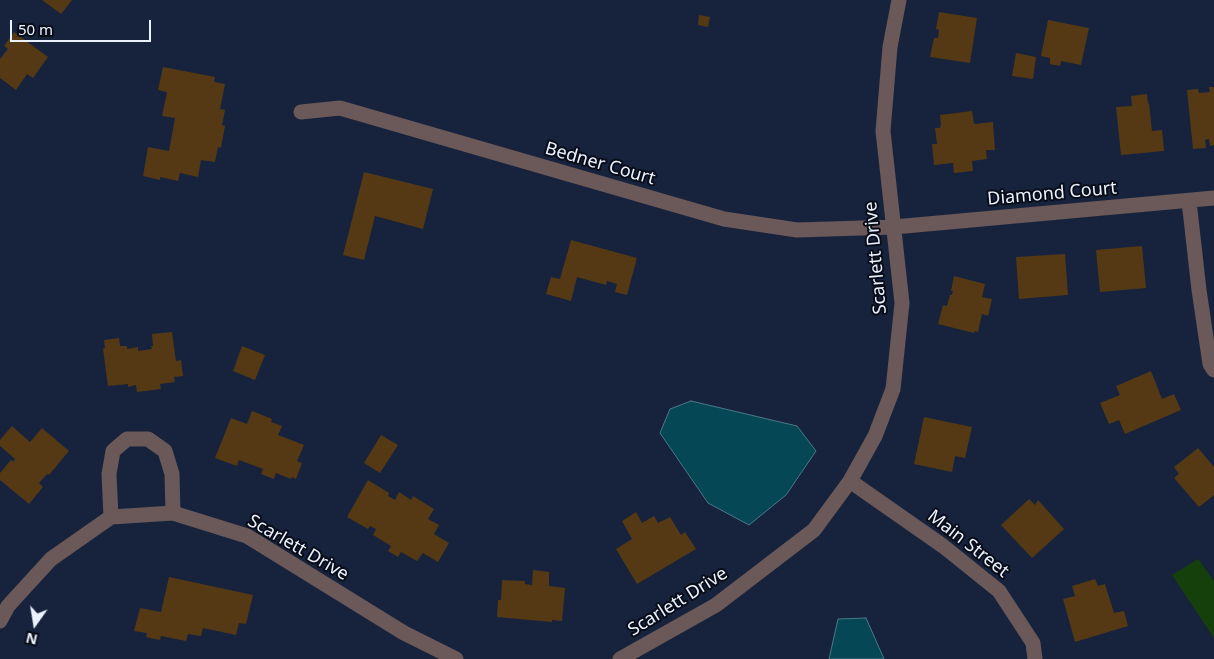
<!DOCTYPE html>
<html>
<head>
<meta charset="utf-8">
<style>
  body { margin:0 }
  #map { position:relative; width:1214px; height:659px; overflow:hidden; background:#17233c; font-family:"Noto Sans",sans-serif }
  canvas { display:block }
  .north { position:absolute; left:10px; top:599px; width:50px; height:50px; -webkit-text-stroke:4px #080d18; paint-order:stroke; rotate:193deg; font-size:14px; font-weight:700; line-height:20px; text-align:center; color:#eaf1ff }
  .north::after { content:''; display:block; margin:auto; width:18px; height:22px; background:#eaf1ff; clip-path:polygon(50% 0,100% 100%,50% 72%,0 100%) }
  .scale { position:absolute; left:10px; top:20px; width:141px; height:22px; box-sizing:border-box; border:2px solid #eaf1ff; border-top:0; padding-left:6px; font-size:15px; line-height:18px; white-space:nowrap; color:#eaf1ff; -webkit-text-stroke:4px #080d18; paint-order:stroke }
</style>
</head>
<body>
<div id="map">
<canvas width="1214" height="659"></canvas>
<div class="north">N</div>
<div class="scale">50 m</div>
</div>
<script>
const ctx = document.querySelector('canvas').getContext('2d');
ctx.lineJoin = 'round';
function fill(path, color) { ctx.fillStyle = color; ctx.fill(path, 'evenodd'); }
const poly = rows => new Path2D(rows.map(r => 'M' + r).join(''));
function stroke(path, color, width, dash) { ctx.strokeStyle = color; ctx.lineWidth = width; ctx.lineCap = dash ? 'butt' : 'round'; ctx.setLineDash(dash || []); ctx.stroke(path); }
function label(font, color, halo, rows, align = 'center') {
  ctx.font = font + ' "Noto Sans",sans-serif'; ctx.lineWidth = 4; ctx.setLineDash([]); ctx.textBaseline = 'middle'; ctx.strokeStyle = halo; ctx.fillStyle = color; for (const [text, x, y, turn = 0] of rows) {
    ctx.save(); ctx.translate(x, y); ctx.rotate((+turn || 0) * Math.PI / 180); ctx.textAlign = isNaN(turn) ? turn : align; if (halo) ctx.strokeText(text, 0, 0); ctx.fillText(text, 0, 0); ctx.restore();
  }
}
const green = poly([
  [1198,559,1214,581,1214,638,1172,575]
]);
const water = poly([
  [691,401,797,426,816,451,786,495,749,525,708,503,660,433,670,409,691,401],
  [866,618,884,659,829,659,838,619,866,618]
]);
const building = poly([
  [42,0,72,0,61,14],
  [939,12,977,18,970,63,930,57,934,38,938,38,939,30,936,29],
  [699,15,710,17,708,27,698,25],
  [1048,20,1089,28,1081,65,1061,61,1060,66,1050,64,1050,58,1041,56],
  [14,32,48,57,33,78,27,74,16,90,0,78,0,59,8,49,4,46],
  [1016,53,1036,57,1033,79,1012,76],
  [163,67,215,77,214,82,225,84,220,109,225,110,222,125,225,126,221,148,218,147,215,162,201,160,198,177,180,173,178,181,160,177,160,180,143,176,148,147,169,151,175,118,162,116,167,92,158,90],
  [1209,87,1214,87,1214,145,1210,146,1209,139,1205,140,1206,148,1193,149,1187,90,1198,89,1199,93,1210,92],
  [1147,94,1148,104,1149,103,1152,131,1162,130,1164,151,1121,155,1116,107,1132,106,1131,96],
  [972,111,974,124,993,122,995,150,986,150,987,159,972,161,973,171,954,173,953,163,934,165,932,144,937,144,935,128,940,128,940,126,941,126,940,115],
  [364,172,433,189,423,229,375,216,364,260,343,255],
  [571,240,637,258,627,295,615,292,617,284,607,281,606,285,577,277,571,301,546,294,551,277,560,279],
  [1142,246,1146,288,1100,292,1096,250],
  [1065,254,1068,295,1019,299,1016,257],
  [954,276,985,284,982,297,992,299,988,316,982,314,978,332,974,331,974,333,938,324,943,305,947,306,950,295,952,295,953,291,951,291],
  [172,332,176,361,181,360,183,376,174,377,175,382,160,384,161,389,137,392,136,385,128,387,128,384,108,386,103,349,105,348,104,340,119,338,120,346,127,346,127,349,138,347,138,351,152,349,151,346,153,346,152,334],
  [242,346,265,355,255,380,233,371],
  [1151,371,1162,399,1174,394,1181,410,1125,434,1119,420,1109,424,1100,403,1120,395,1116,386],
  [252,411,272,419,271,422,282,426,278,435,304,445,297,461,302,463,296,479,292,477,291,479,276,473,274,479,261,474,263,469,239,460,237,466,215,458,231,418,247,424],
  [924,417,972,427,965,458,955,456,952,472,914,464],
  [12,426,30,442,42,428,69,451,49,475,47,474,39,483,43,487,29,504,0,480,0,473,11,460,13,462,15,459,0,446,0,440],
  [381,435,398,445,380,473,364,463],
  [1198,448,1214,467,1214,495,1199,507,1174,478,1179,474,1174,467],
  [368,480,389,493,388,496,395,500,399,492,411,500,413,496,434,509,428,519,439,525,434,534,449,543,438,562,423,553,417,561,401,552,398,557,388,551,391,546,373,535,376,529,370,526,368,529,347,517],
  [1029,499,1035,505,1038,500,1064,529,1032,558,1001,525],
  [636,512,642,523,654,516,658,523,670,517,681,535,685,532,696,549,637,584,616,549,632,539,622,521],
  [533,570,549,572,549,586,565,588,562,621,552,620,552,622,497,617,498,600,501,600,502,580,525,581,525,584,532,585],
  [169,577,253,595,246,624,239,623,236,635,203,628,201,636,188,634,186,641,161,636,160,640,146,637,147,633,134,631,140,608,161,612],
  [1095,579,1098,586,1105,584,1114,613,1124,611,1128,626,1075,642,1063,599,1075,596,1072,586]
]);
const minor = poly([
  [301,112,340,108,724,219,797,230,894,227,1214,198],
  [1189,201,1199,290,1210,364,1214,370],
  [850,481,943,546,999,591,1033,643,1035,659],
  [111,517,109,474,113,451,127,439,148,439,165,451,172,474,173,513],
  [0,621,8,606,51,559,111,517,173,513,247,536,404,633,456,659],
  [620,659,716,605,814,530,850,481,875,436,893,389,902,303,883,131,890,47,899,0]
]);
const streetNames = [
  ["Bedner Court",600,164,16],
  ["Diamond Court",1052,194,-5],
  ["Scarlett Drive",876,258,-95],
  ["Main Street",968,544,38],
  ["Scarlett Drive",298,548,30],
  ["Scarlett Drive",678,602,-32]
];
fill(green, '#15400b');
fill(water, '#054755');
stroke(water, '#4a7a88', 1);
fill(building, '#543914');
stroke(minor, '#6a5958', 15);
label('18px', '#eaf1ff', '#080d18', streetNames);
</script>
</body>
</html>
